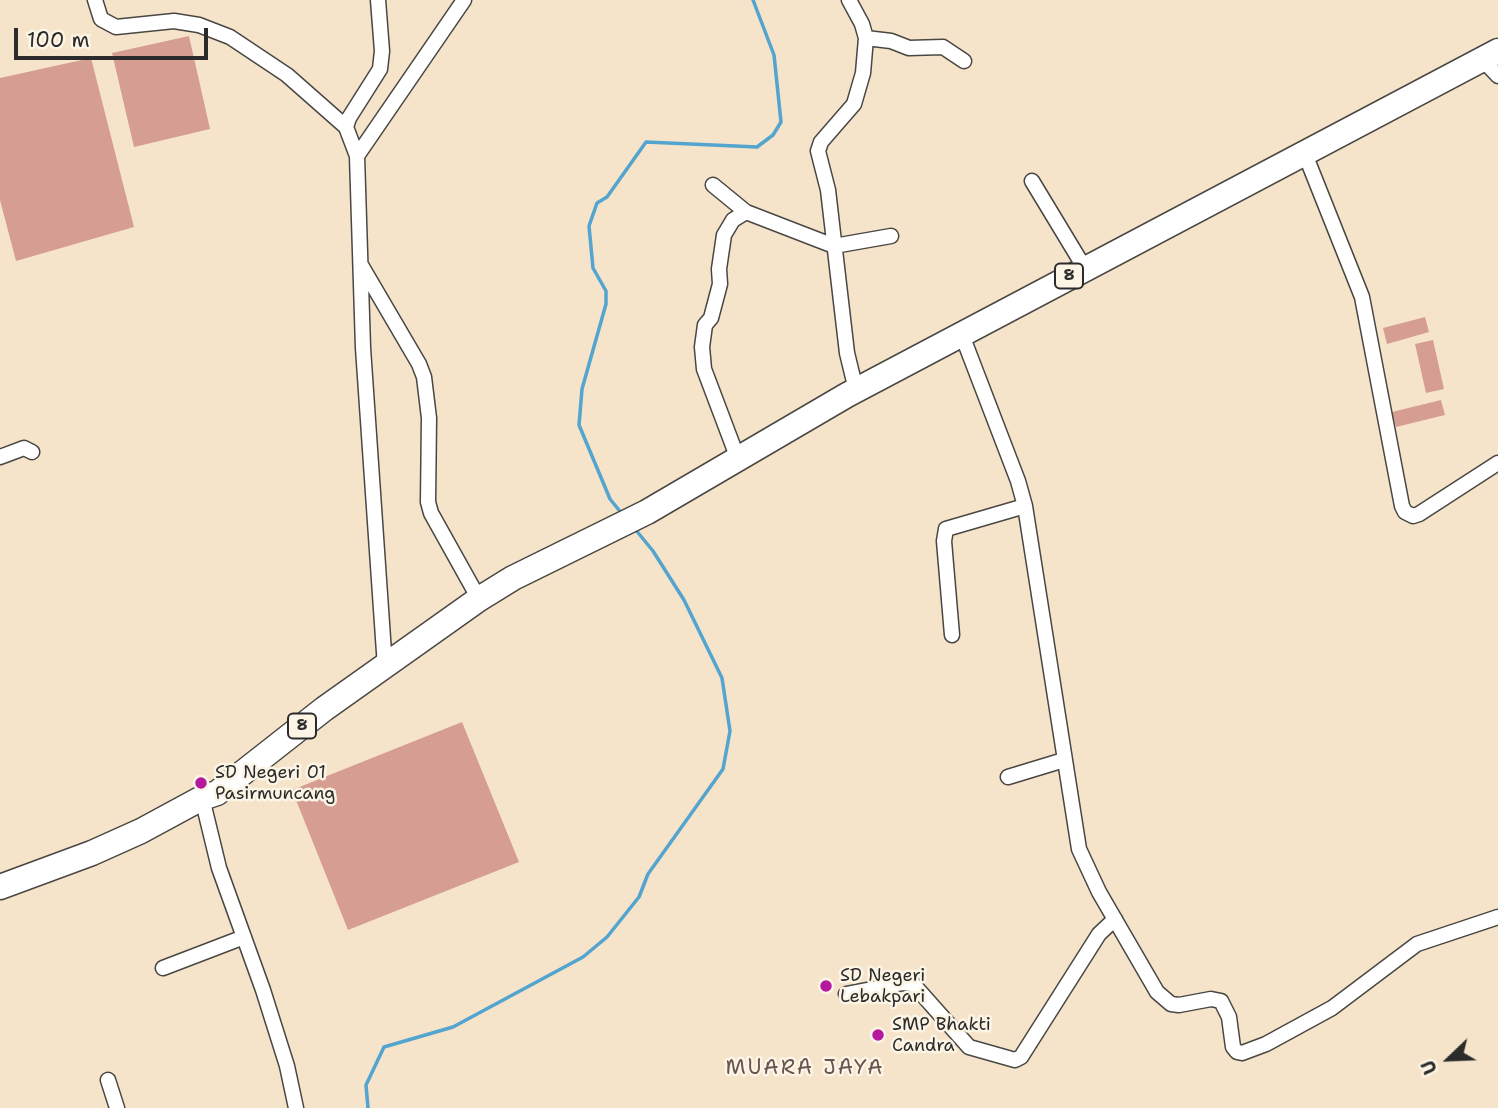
<!DOCTYPE html>
<html>
<head>
<meta charset="utf-8">
<style>
  body { margin:0 }
  #map { position:relative; width:1498px; height:1108px; overflow:hidden; background:#f6e4ca; font-family:"Shantell Sans",sans-serif }
  canvas { display:block }
  .north { position:absolute; left:1414px; top:1024px; width:70px; height:70px; -webkit-text-stroke:5px #fcf5e5; paint-order:stroke; rotate:247deg; font-size:19px; font-weight:700; line-height:28px; text-align:center; color:#2b2b2b }
  .north::after { content:''; display:block; margin:auto; width:24px; height:32px; background:#2b2b2b; clip-path:polygon(50% 0,100% 100%,50% 72%,0 100%) }
  .scale { position:absolute; left:14px; top:28px; width:194px; height:32px; box-sizing:border-box; border:4px solid #2b2b2b; border-top:0; padding-left:9px; font-size:21px; line-height:24px; white-space:nowrap; color:#2b2b2b; -webkit-text-stroke:5px #fcf5e5; paint-order:stroke }
</style>
</head>
<body>
<div id="map">
<canvas width="1498" height="1108"></canvas>
<div class="north">U</div>
<div class="scale">100 m</div>
</div>
<script>
const ctx = document.querySelector('canvas').getContext('2d');
ctx.lineJoin = 'round';
const poly = rows => new Path2D(rows.map(r => 'M' + r).join(''));
function stroke(path, color, width, dash) { ctx.strokeStyle = color; ctx.lineWidth = width; ctx.lineCap = dash ? 'butt' : 'round'; ctx.setLineDash(dash || []); ctx.stroke(path); }
function fill(path, color) { ctx.fillStyle = color; ctx.fill(path, 'evenodd'); }
function label(font, color, halo, rows, align = 'center') {
  ctx.font = font + ' "Shantell Sans",sans-serif'; ctx.lineWidth = 5; ctx.setLineDash([]); ctx.textBaseline = 'middle'; ctx.strokeStyle = halo; ctx.fillStyle = color; for (const [text, x, y, turn = 0] of rows) {
    ctx.save(); ctx.translate(x, y); ctx.rotate((+turn || 0) * Math.PI / 180); ctx.textAlign = isNaN(turn) ? turn : align; if (halo) ctx.strokeText(text, 0, 0); ctx.fillText(text, 0, 0); ctx.restore();
  }
}
const stream = poly([
  [623,515,610,499,579,425,582,389,606,304,606,291,593,268,589,226,597,203,607,197,646,142,757,147,773,135,781,122,774,55,753,0],
  [368,1108,366,1085,384,1047,453,1027,583,957,607,937,639,897,648,874,723,769,730,731,722,678,684,600,653,551,635,529]
]);
const building = poly([
  [189,36,210,129,134,147,112,53],
  [91,58,134,227,16,261,0,200,0,78],
  [1425,317,1429,332,1387,344,1383,328],
  [1433,340,1444,389,1426,393,1415,344],
  [1441,400,1445,415,1396,427,1392,412],
  [462,722,519,862,348,930,292,790]
]);
const minor = poly([
  [95,0,101,19,116,27,174,21,199,25,230,37,287,75,346,127],
  [378,0,382,51,380,69,349,118,346,127,357,156,363,348,385,667],
  [849,0,862,24,866,38,863,73,854,104,821,142,818,151,828,190,847,353,856,390],
  [866,38,891,41,909,48,943,47,964,61],
  [1482,59,1498,76],
  [1305,154,1362,297,1402,506,1405,512,1413,516,1419,514,1498,463],
  [357,156,464,0],
  [1032,181,1084,267],
  [713,185,746,212,834,246,891,236],
  [361,265,419,364,424,377,429,418,428,502,431,513,479,599],
  [962,335,1018,481,1025,506,1079,849,1099,892,1157,992,1171,1004,1179,1005,1211,999,1221,1001,1229,1017,1233,1047,1237,1052,1242,1053,1266,1044,1332,1008,1417,944,1498,917],
  [0,457,24,448,32,452],
  [738,459,704,369,702,347,705,325,711,318,720,284,719,269,724,235,733,220,746,212],
  [952,635,944,541,946,529,1025,506],
  [1008,777,1064,760],
  [202,798,219,868,263,990,287,1066,296,1108],
  [163,968,244,937],
  [846,994,903,983,913,984,969,1047,1015,1060,1021,1057,1099,934,1115,919],
  [108,1080,117,1108]
]);
const trunk = poly([
  [0,887,92,853,141,831,202,798,217,793,324,709,479,599,513,578,647,512,847,395,1498,51]
]);
const markers = [
  [201,783,7,"#b5179e"],
  [826,986,7,"#b5179e"],
  [878,1035,7,"#b5179e"]
];
const shields = [
  [1069,276,28],
  [302,726,28]
];
const shieldNames = [
  ["8",1069,276],
  ["8",302,726]
];
const poiNames = [
  ["SD Negeri 01",215,773],
  ["Pasirmuncang",215,794],
  ["SD Negeri",840,976],
  ["Lebakpari",840,997],
  ["SMP Bhakti",892,1025],
  ["Candra",892,1046]
];
const quarterNames = [
  ["MUARA JAYA",805,1069]
];
stroke(stream, '#53a4ce', 3.5);
fill(building, '#d69d93');
stroke(minor, '#494743', 17);
stroke(trunk, '#494743', 27);
stroke(minor, '#fff', 14);
stroke(trunk, '#fff', 24);
for (const [x, y, r, color] of markers) { const dot = new Path2D(); dot.arc(x, y, r, 0, 2 * Math.PI); ctx.fillStyle = color; ctx.fill(dot); stroke(dot, '#fcf5e5', 2.5); }
for (const [x, y, w] of shields) { const box = new Path2D(); box.roundRect(x - w / 2, y - 12.5, w, 25, 5); ctx.fillStyle = '#fcf5e5'; ctx.fill(box); stroke(box, '#2b2b2b', 2); }
label('bold 16px', '#2b2b2b', null, shieldNames);
label('18px', '#2b2b2b', '#fcf5e5', poiNames, 'left');
ctx.letterSpacing = '2px';
label('21px', '#67534f', '#fcf5e5', quarterNames);
ctx.letterSpacing = '0px';
</script>
</body>
</html>
